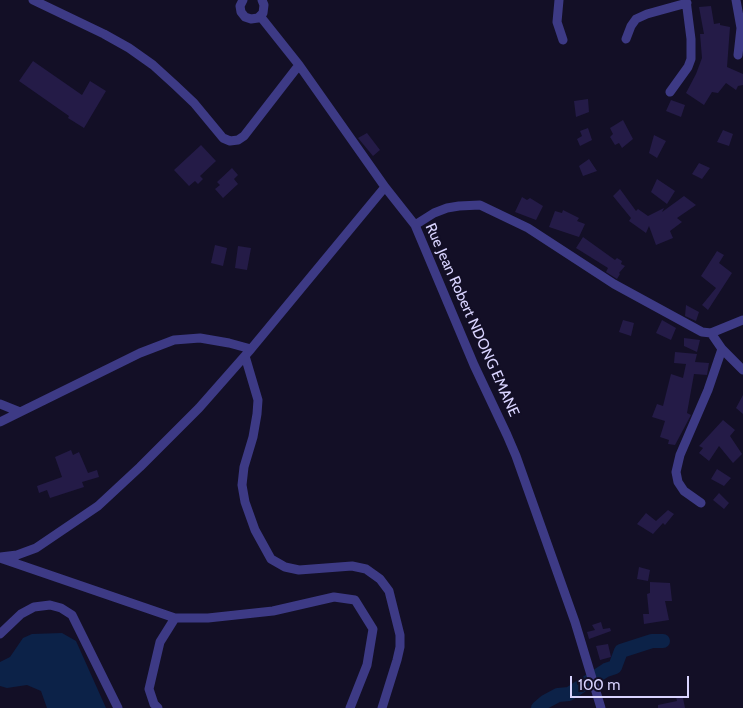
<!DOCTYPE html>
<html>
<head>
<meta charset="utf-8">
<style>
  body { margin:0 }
  #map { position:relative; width:743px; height:708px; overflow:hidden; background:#130f26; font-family:Cabin,sans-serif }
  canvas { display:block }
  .scale { position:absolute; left:570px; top:676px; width:119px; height:22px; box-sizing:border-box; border:2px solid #d9d4ff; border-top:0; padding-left:6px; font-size:15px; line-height:18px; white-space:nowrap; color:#d9d4ff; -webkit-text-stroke:4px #130f26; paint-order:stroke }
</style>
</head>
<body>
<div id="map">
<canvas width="743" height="708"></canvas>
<div class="scale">100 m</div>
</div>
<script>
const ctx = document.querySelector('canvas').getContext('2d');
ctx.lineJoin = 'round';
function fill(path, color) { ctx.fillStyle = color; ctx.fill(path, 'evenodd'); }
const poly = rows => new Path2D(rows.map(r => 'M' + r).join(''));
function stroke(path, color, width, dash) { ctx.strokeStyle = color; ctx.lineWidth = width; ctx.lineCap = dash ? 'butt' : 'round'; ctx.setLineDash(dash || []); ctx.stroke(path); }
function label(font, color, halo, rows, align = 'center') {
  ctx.font = font + ' Cabin,sans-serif'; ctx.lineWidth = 4; ctx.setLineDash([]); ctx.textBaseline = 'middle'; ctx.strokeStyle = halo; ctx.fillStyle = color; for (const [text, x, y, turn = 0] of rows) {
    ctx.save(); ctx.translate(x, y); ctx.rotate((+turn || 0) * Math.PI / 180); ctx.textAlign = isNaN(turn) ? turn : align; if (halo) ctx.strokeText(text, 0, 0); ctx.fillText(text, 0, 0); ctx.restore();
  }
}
const water = poly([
  [62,633,76,641,106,708,47,708,41,691,27,685,7,688,0,686,0,662,10,657,23,638,32,634]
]);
const river = poly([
  [538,708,545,702,558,695,569,694,606,670,615,667,621,651,652,641,663,641]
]);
const building = poly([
  [711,6,714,24,720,23,720,25,730,27,727,67,743,74,743,85,738,86,736,90,726,83,718,93,712,92,704,105,686,93,696,74,702,58,700,34,704,34,699,7],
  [33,61,82,95,90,81,106,91,84,128,68,118,69,116,19,81],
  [588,99,589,112,576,117,574,101],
  [671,100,685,105,681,117,666,111],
  [623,120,633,139,622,148,619,143,615,145,610,137,613,134,610,128],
  [588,128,592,140,580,146,577,139,582,136,580,131],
  [723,130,733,134,729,146,717,142],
  [367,133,380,150,373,156,358,138],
  [654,135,666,141,657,158,649,153],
  [201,145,216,161,200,176,203,179,198,184,195,181,189,186,174,170],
  [589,159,597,171,583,176,579,166],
  [699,163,710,168,702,179,692,174],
  [232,168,238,175,234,179,238,184,223,198,215,189,220,185,217,182],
  [657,179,675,191,667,204,651,192],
  [620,189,636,211,638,209,648,216,664,208,662,212,684,196,696,205,677,218,682,222,670,231,673,238,656,245,649,226,646,233,629,221,631,218,613,196],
  [522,197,527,200,530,198,543,206,536,220,515,212],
  [563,210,579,218,577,221,585,224,579,237,549,227,555,211,562,213],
  [583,237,615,260,617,258,622,261,621,264,625,266,619,273,620,274,617,279,606,272,608,268,576,248],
  [215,245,227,248,223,266,211,263],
  [238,246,251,248,247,270,235,268],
  [717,251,724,255,719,263,732,273,708,310,702,305,716,288,701,276],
  [686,305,699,312,696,321,685,316],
  [623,320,634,323,631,336,619,332],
  [662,320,676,328,671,340,656,333],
  [684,338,700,340,697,352,684,346],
  [675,352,697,354,695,362,709,363,707,375,694,374,687,413,691,415,675,445,668,444,669,440,660,437,665,421,652,417,657,404,663,406,671,374,683,378,686,364,674,363],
  [743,395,743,414,736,408],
  [723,420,735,430,730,436,742,454,733,463,719,446,709,461,699,453,703,448,699,446],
  [71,450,73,455,79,452,88,473,97,470,99,477,82,482,84,487,50,498,47,490,39,493,37,486,62,477,55,457],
  [717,469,731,478,724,486,711,479],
  [719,493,729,503,724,509,713,500],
  [668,510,674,514,665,525,663,523,653,534,637,524,646,513,656,521],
  [639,567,650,570,648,581,637,579],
  [650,582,670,583,672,601,665,601,669,620,644,624,643,614,649,614,647,594,650,593],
  [601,622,603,629,610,628,611,631,589,639,587,632,595,630,592,625],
  [608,644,611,657,600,660,596,646],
  [676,697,683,698,685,708,658,708,658,705,677,701]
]);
const minor = poly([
  [33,0,104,34,129,48,153,65,175,85,194,103,223,138,230,141,238,140,244,136,299,65],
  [243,0,240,6,241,12,245,17,251,19,258,18,263,13,264,5,262,0],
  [559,0,557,22,563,40],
  [736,0,741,28,738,55],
  [260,16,299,65,385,187,415,225,474,365,507,435,516,456,575,622,601,708],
  [626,39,631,26,636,19,647,14,687,3],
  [670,92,688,67,691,59,691,39,686,0],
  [415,225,434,213,447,208,459,206,480,205,528,228,614,284,702,332,711,333,743,320],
  [711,333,722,349,743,370],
  [245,356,258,400,257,414,253,437,244,467,242,485,245,502,255,530,271,559,285,567,299,570,352,566,366,569,380,579,389,591,400,635,400,647,397,660,382,708],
  [0,404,20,412],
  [0,422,140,353,174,340,200,338,229,343,251,349],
  [701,503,684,491,678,482,676,472,680,455,708,390,722,349],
  [0,557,17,555,36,548,98,506,140,467,199,408,251,349,385,187],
  [0,558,175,618,208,618,273,611,334,597,355,600,373,629,367,665,350,708],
  [0,634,21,614,34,607,50,605,61,608,72,615,118,708],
  [158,708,154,704,149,689,160,642,175,618]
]);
const streetNames = [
  ["Rue Jean Robert NDONG EMANE",472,320,66]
];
fill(water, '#0c2248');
stroke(river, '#0c2248', 14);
fill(building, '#241b47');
stroke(minor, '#3d3a85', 9);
label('15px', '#d9d4ff', '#130f26', streetNames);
</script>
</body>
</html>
